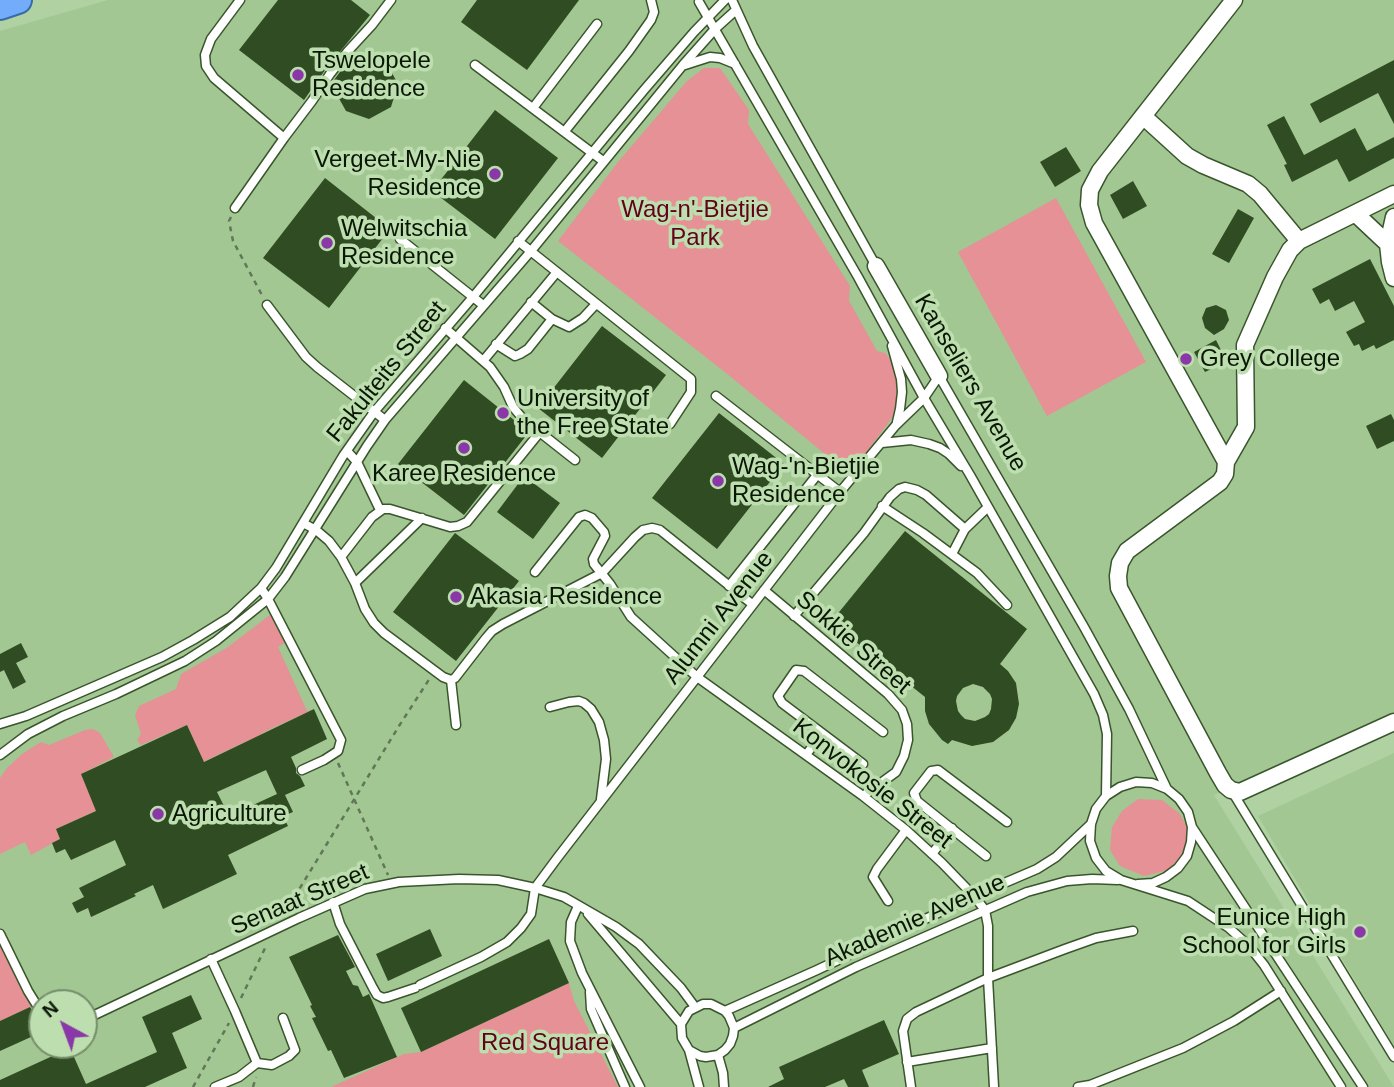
<!DOCTYPE html>
<html>
<head>
<meta charset="utf-8">
<style>
  body { margin:0 }
  #map { position:relative; width:1394px; height:1087px; overflow:hidden; background:#b0d1a2; font-family:Arial,sans-serif }
  canvas { display:block }
  .north { position:absolute; left:28px; top:989px; width:70px; height:70px; box-sizing:border-box; background:#bddeae; border:2px solid #768e6b; border-radius:50%; rotate:319deg; font-size:19px; font-weight:700; line-height:28px; text-align:center; color:#0b1706 }
  .north::after { content:''; display:block; margin:auto; width:24px; height:32px; background:#8a38a7; clip-path:polygon(50% 0,100% 100%,50% 72%,0 100%) }
</style>
</head>
<body>
<div id="map">
<canvas width="1394" height="1087"></canvas>
<div class="north">N</div>
</div>
<script>
const ctx = document.querySelector('canvas').getContext('2d');
ctx.lineJoin = 'round';
function fill(path, color) { ctx.fillStyle = color; ctx.fill(path, 'evenodd'); }
const poly = rows => new Path2D(rows.map(r => 'M' + r).join(''));
function stroke(path, color, width, dash) { ctx.strokeStyle = color; ctx.lineWidth = width; ctx.lineCap = dash ? 'butt' : 'round'; ctx.setLineDash(dash || []); ctx.stroke(path); }
function label(font, color, halo, rows, align = 'center') {
  ctx.font = font + ' Arial,sans-serif'; ctx.lineWidth = 7; ctx.setLineDash([]); ctx.textBaseline = 'middle'; ctx.strokeStyle = halo; ctx.fillStyle = color; for (const [text, x, y, turn = 0] of rows) {
    ctx.save(); ctx.translate(x, y); ctx.rotate((+turn || 0) * Math.PI / 180); ctx.textAlign = isNaN(turn) ? turn : align; if (halo) ctx.strokeText(text, 0, 0); ctx.fillText(text, 0, 0); ctx.restore();
  }
}
const built = poly([
  [108,0,1394,0,1394,718,1214,795,1394,1087,0,1087,0,31],
  [42,1003,84,1003,84,1045,42,1045],
  [1394,753,1394,1047,1258,816]
]);
const green = poly([
  [704,68,720,68,749,110,748,124,850,286,849,301,877,351,885,353,890,359,898,379,898,401,892,418,852,472,847,472,726,373,558,241,618,162,687,81],
  [1056,198,1146,362,1047,416,958,252],
  [275,611,288,641,278,647,307,711,314,709,262,733,265,739,249,740,201,763,198,749,187,725,141,745,137,740,141,734,135,715,139,706,176,689,181,674,228,647],
  [93,729,100,733,114,757,81,774,91,797,100,809,56,829,60,839,31,855,25,842,0,854,0,778,7,768,22,754,41,742,49,745,85,730],
  [1138,799,1162,800,1180,814,1190,833,1185,852,1169,870,1144,876,1120,866,1110,850,1112,827,1122,811],
  [0,937,34,1005,0,1021],
  [569,983,574,1001,618,1087,331,1087,404,1054,421,1052]
]);
const building = poly([
  [278,0,351,0,370,15,325,70,304,100,239,50],
  [477,0,579,0,527,70,461,22],
  [363,55,386,62,398,84,391,107,369,119,346,111,331,84,346,64],
  [1394,60,1394,124,1378,93,1320,123,1310,104],
  [495,110,558,158,495,239,432,191],
  [1284,116,1304,155,1355,128,1367,151,1394,137,1394,158,1349,182,1337,159,1292,182,1284,165,1287,164,1267,125],
  [1066,147,1081,171,1055,187,1040,162],
  [325,178,390,229,329,308,263,258],
  [1133,181,1147,206,1123,219,1110,195],
  [1238,209,1254,218,1229,263,1212,254],
  [1370,259,1394,306,1394,340,1376,349,1374,345,1362,351,1359,344,1354,346,1346,332,1365,322,1354,301,1335,311,1329,299,1320,304,1312,289],
  [1216,305,1226,310,1229,320,1224,329,1214,335,1205,328,1202,318,1206,308],
  [602,326,666,375,602,458,538,408],
  [1216,340,1221,350,1214,353,1220,365,1205,372,1194,352],
  [464,380,529,432,464,515,398,464],
  [719,413,784,464,717,549,652,498],
  [1391,414,1394,420,1394,441,1377,449,1366,426],
  [524,476,560,503,533,539,497,512],
  [905,531,1027,629,1000,664,1008,671,1016,683,1019,704,1016,718,1009,730,993,742,972,746,952,740,948,744,942,740,929,724,925,711,925,697,831,622],
  [973,684,983,687,990,694,992,699,991,709,989,714,985,717,975,721,965,719,961,715,958,711,956,701,957,696,963,688],
  [455,533,519,581,456,661,393,612],
  [21,643,28,657,16,663,26,682,13,689,4,670,0,672,0,654],
  [314,709,327,739,291,757,296,768,296,773,300,776,305,786,285,795,293,812,283,816,288,826,228,855,237,874,163,909,153,885,134,894,136,896,91,917,88,908,77,913,72,903,84,897,79,888,126,865,115,840,71,860,65,849,56,853,52,843,60,839,56,829,96,811,81,774,187,725,204,762],
  [266,770,277,794,229,816,217,792],
  [430,929,442,956,388,981,376,954],
  [338,935,355,967,346,971,353,985,358,986,363,997,369,994,397,1057,344,1078,331,1050,328,1051,312,1018,316,1017,310,1006,312,1005,289,957],
  [549,939,569,983,421,1052,401,1008],
  [191,995,202,1019,172,1033,187,1068,145,1087,0,1087,0,1080,70,1048,86,1084,157,1052,142,1017],
  [30,1007,36,1016,42,1018,42,1032,0,1051,0,1021],
  [884,1020,899,1054,862,1070,869,1087,848,1087,844,1079,825,1087,768,1087,784,1079,779,1067]
]);
const path = poly([
  [231,217,229,221,233,241,263,297],
  [338,763,388,875],
  [284,914,399,726,430,678],
  [241,998,267,944],
  [193,1087,229,1023],
  [253,1087,256,1077]
]);
const service = poly([
  [240,0,211,39,205,55,206,66,214,78,284,138],
  [732,0,753,46,876,266],
  [699,2,858,277,924,398,970,475,1094,694,1103,715,1107,734,1106,796],
  [475,65,603,161],
  [685,65,710,57,720,58,735,64],
  [533,108,597,24],
  [565,131,629,51,651,20,654,12,651,0],
  [235,208,284,138,312,101,330,74,348,51,372,25,391,0],
  [400,239,483,305],
  [518,241,691,379,691,392,670,424],
  [531,302,552,319,569,327,583,318,596,304],
  [267,305,306,357,317,367,385,420],
  [445,328,490,367,504,387,513,407,523,419,575,460],
  [496,344,515,356,520,354,528,349,552,319],
  [892,346,901,379,902,392,900,409,897,422],
  [483,361,557,272],
  [716,396,840,492],
  [882,443,911,440,929,444,940,448,949,454,961,466],
  [347,451,357,462,380,510],
  [882,506,923,533,977,573,1007,605],
  [303,523,316,530,329,541,341,557,355,583,365,609,374,623,384,633,443,677,451,680,455,678,486,638,492,631,503,624,602,573,635,537,643,530,652,528,660,530,752,604],
  [952,554,965,529,988,507],
  [341,557,372,517,383,509,390,509,450,527,458,526,467,522,540,432],
  [535,572,579,517,585,515,592,518,604,532,605,536,593,559,594,564,610,584,631,617,697,677,863,796,906,830,942,863,974,896,985,910,988,926,988,978,994,1087],
  [355,583,422,518],
  [729,586,817,475],
  [261,588,268,599,341,740,338,751,324,760,302,770],
  [764,590,888,694,902,710,907,724,908,740,904,756,896,772,863,796],
  [794,616,864,533,890,497,899,489,905,487,917,490,926,495,965,529],
  [451,680,456,725],
  [550,707,569,702,579,701,584,703,591,709,599,722,604,740,606,759,601,799],
  [0,724,26,716,162,657,193,640,230,617,261,588,276,568,343,456,374,412,473,297,644,90,694,32,725,0],
  [0,755,28,734,63,716,116,694,185,661,216,641,268,599,285,577,367,446,385,420,531,251,683,65,715,29,736,10],
  [806,755,822,733],
  [863,764,782,703,778,696,796,670,804,671,883,732],
  [1233,793,1394,1057],
  [1192,827,1363,1087],
  [932,854,952,828],
  [986,856,917,801,914,793,931,771,938,770,1007,822],
  [1138,884,1153,883,1166,877,1178,868,1187,856,1191,842,1192,827,1188,812,1179,799,1167,789,1152,783,1136,782,1120,787,1106,796,1096,809,1091,824,1090,841,1096,858,1106,871,1121,880,1188,901,1229,928,1249,946,1264,965,1341,1087],
  [888,901,873,877,877,869,906,830],
  [333,902,340,924,373,988,377,995,383,998,388,997,415,988],
  [578,906,571,922,570,941,582,973,640,1087],
  [588,914,681,1024],
  [0,934,28,991,41,1012],
  [211,959,235,1011,257,1063,239,1077,215,1087],
  [420,985,481,957,507,942,521,928,531,914,535,888,558,857,840,492,896,425,924,398,939,376,1084,627,1129,709,1167,789],
  [590,992,591,1009,625,1087],
  [725,1011,817,970,974,896,1037,869,1056,857,1091,824],
  [84,1020,299,918,365,889,399,882,459,879,498,880,535,888,564,897,616,927,639,944,681,988,695,1007],
  [734,1028,856,967,1027,892,1067,881,1092,879,1118,880],
  [689,1050,700,1056,706,1057,718,1055,725,1050,730,1044,733,1036,734,1028,729,1016,725,1011,711,1004,703,1004,689,1011,681,1024,682,1038,689,1050,699,1087],
  [718,1055,723,1073,724,1087],
  [907,1062,992,1048],
  [257,1063,272,1065,289,1056,295,1050,283,1018],
  [911,1087,903,1031,907,1019,916,1012,988,978,1065,949,1096,938,1133,931],
  [1078,1087,1090,1085,1183,1048,1234,1021,1281,991]
]);
const minor = poly([
  [1143,116,1187,156,1203,165,1248,184,1260,194,1299,241],
  [1394,194,1299,241,1290,250,1275,277,1245,345,1246,427,1226,462,1225,474,1220,482,1127,551,1120,563,1118,576,1119,588,1218,773,1225,785,1231,790,1240,792,1394,722],
  [1356,214,1388,244],
  [1394,217,1388,244,1390,262,1394,278],
  [876,266,939,376],
  [1226,462,1094,223,1089,205,1090,190,1100,171,1234,0]
]);
const trunk = poly([
  [0,6,18,0]
]);
const markers = [
  [298,75,7,"#8a38a7"],
  [495,174,7,"#8a38a7"],
  [327,243,7,"#8a38a7"],
  [1186,359,7,"#8a38a7"],
  [503,413,7,"#8a38a7"],
  [464,448,7,"#8a38a7"],
  [718,481,7,"#8a38a7"],
  [456,597,7,"#8a38a7"],
  [158,814,7,"#8a38a7"],
  [1360,932,7,"#8a38a7"]
];
const poiNames = [
  ["Tswelopele",312,61],
  ["Residence",312,89],
  ["Vergeet-My-Nie",481,160,"right"],
  ["Residence",481,188,"right"],
  ["Welwitschia",341,229],
  ["Residence",341,257],
  ["Grey College",1200,359],
  ["University of",517,399],
  ["the Free State",517,427],
  ["Wag-'n-Bietjie",732,467],
  ["Residence",732,495],
  ["Karee Residence",464,474,"center"],
  ["Akasia Residence",470,597],
  ["Agriculture",172,814],
  ["Eunice High",1346,918,"right"],
  ["School for Girls",1346,946,"right"]
];
const parkNames = [
  ["Wag-n'-Bietjie",695,210],
  ["Park",695,238],
  ["Red Square",545,1043]
];
const streetNames = [
  ["Fakulteits Street",387,372,-51],
  ["Kanseliers Avenue",970,383,60],
  ["Alumni Avenue",719,618,-52],
  ["Sokkie Street",853,643,41],
  ["Konvokosie Street",872,784,38],
  ["Senaat Street",300,900,-23],
  ["Akademie Avenue",915,921,-24]
];
fill(built, '#a3c793');
fill(green, '#e59195');
fill(building, '#304c23');
stroke(service, '#39552c', 11);
stroke(minor, '#39552c', 19);
stroke(trunk, '#376ba4', 30);
stroke(path, '#617858', 2.5, [5, 5]);
stroke(service, '#fff', 8);
stroke(minor, '#fff', 16);
stroke(trunk, '#72acfa', 26);
for (const [x, y, r, color] of markers) { const dot = new Path2D(); dot.arc(x, y, r, 0, 2 * Math.PI); ctx.fillStyle = color; ctx.fill(dot); stroke(dot, '#bddeae', 2.5); }
label('24px', '#0b1706', '#bddeae', poiNames, 'left');
label('24px', '#63011b', '#bddeae', parkNames);
label('24px', '#0b1706', '#bddeae', streetNames);
</script>
</body>
</html>
